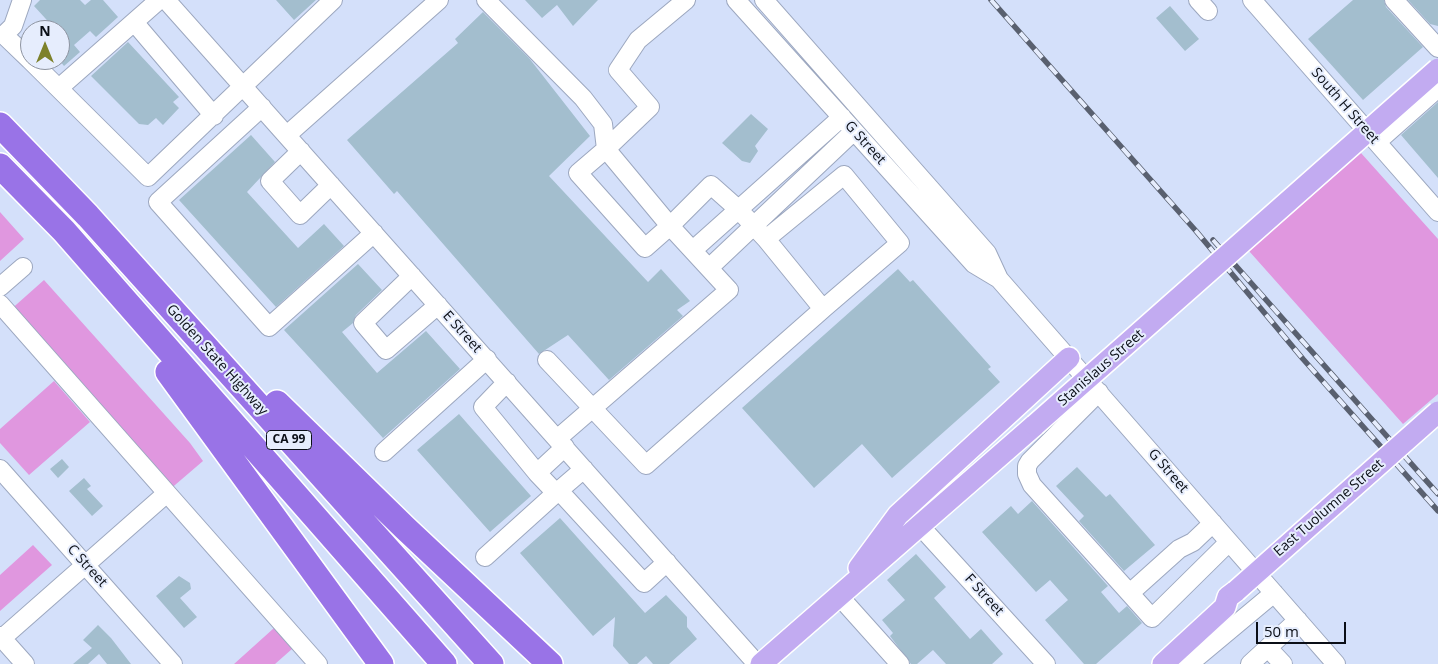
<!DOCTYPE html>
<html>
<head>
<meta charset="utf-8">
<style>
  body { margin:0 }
  #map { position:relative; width:1438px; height:664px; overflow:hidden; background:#d4e0fa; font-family:"Open Sans",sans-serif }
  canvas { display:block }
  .north { position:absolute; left:20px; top:20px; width:50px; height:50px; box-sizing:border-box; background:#e6edfd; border:1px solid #8e94a1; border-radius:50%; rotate:0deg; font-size:14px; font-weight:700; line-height:20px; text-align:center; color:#0b0f17 }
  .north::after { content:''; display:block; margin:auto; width:18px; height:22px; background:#7d812a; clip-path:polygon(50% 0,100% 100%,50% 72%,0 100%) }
  .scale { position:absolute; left:1256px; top:622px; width:90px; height:22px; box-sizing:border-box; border:2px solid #0b0f17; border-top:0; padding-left:6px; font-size:15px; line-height:18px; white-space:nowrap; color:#0b0f17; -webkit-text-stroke:4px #e6edfd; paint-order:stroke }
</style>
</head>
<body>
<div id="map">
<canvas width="1438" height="664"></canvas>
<div class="north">N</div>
<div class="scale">50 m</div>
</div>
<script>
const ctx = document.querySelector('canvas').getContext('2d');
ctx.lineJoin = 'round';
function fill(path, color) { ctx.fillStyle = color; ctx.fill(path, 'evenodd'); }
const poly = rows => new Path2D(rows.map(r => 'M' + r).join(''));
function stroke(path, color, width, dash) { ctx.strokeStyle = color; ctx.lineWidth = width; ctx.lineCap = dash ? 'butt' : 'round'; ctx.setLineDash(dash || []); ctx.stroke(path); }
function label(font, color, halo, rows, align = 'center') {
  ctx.font = font + ' "Open Sans",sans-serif'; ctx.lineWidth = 4; ctx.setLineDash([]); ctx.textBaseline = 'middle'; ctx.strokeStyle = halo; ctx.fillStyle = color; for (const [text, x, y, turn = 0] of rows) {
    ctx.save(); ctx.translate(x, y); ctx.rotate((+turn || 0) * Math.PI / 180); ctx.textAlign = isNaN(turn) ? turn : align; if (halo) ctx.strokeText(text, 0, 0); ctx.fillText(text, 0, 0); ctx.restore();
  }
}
const green = poly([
  [1361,153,1438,239,1438,394,1403,424,1249,251],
  [0,212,24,239,0,261],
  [44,280,190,443,203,461,168,491,8,312],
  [54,381,90,422,29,475,0,443,0,429],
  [33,545,52,565,0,611,0,575],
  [274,628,292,649,275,664,234,664]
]);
const building = poly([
  [40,0,80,0,85,5,91,0,103,0,118,17,96,37,90,31,74,45,80,52,64,66,60,61,60,30,56,30,34,6],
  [276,0,316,0,294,20],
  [525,0,598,0,573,26,557,5,542,18],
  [1353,0,1384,0,1386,7,1423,47,1363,100,1308,39],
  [1408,0,1438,0,1438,26,1430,24],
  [1170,6,1199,39,1185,51,1156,18],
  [483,12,529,58,590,136,549,176,648,282,661,269,690,301,677,310,683,316,609,380,568,335,539,354,397,191,394,194,347,140,458,43,455,39],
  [128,42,179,97,173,102,179,108,163,125,156,118,148,125,139,124,91,76],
  [1438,102,1438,178,1401,135],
  [751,114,768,129,755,146,758,151,750,163,742,161,722,143],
  [251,135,275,162,247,192,298,248,324,224,344,246,276,307,179,200],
  [358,264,382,290,356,315,353,323,342,332,377,373,426,331,460,369,383,438,284,330],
  [898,269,910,282,913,280,991,367,988,369,1000,382,892,478,862,444,814,488,742,408],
  [459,414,531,496,490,532,417,450],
  [62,459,69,467,58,478,50,469],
  [1077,467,1106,497,1110,494,1155,545,1124,571,1079,521,1084,516,1056,486],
  [84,478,91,486,87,489,103,506,92,516,69,491],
  [1032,501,1108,586,1101,592,1119,613,1127,606,1142,623,1096,664,1084,664,1045,620,1068,600,1050,580,1036,592,982,532,1011,506,1018,514],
  [560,518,645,613,666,595,687,617,687,627,697,639,669,664,653,664,646,656,637,664,629,664,613,646,615,617,593,636,520,553],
  [916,554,946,587,934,598,970,639,981,629,1003,654,992,664,946,664,933,650,917,664,911,664,890,636,893,633,882,620,905,600,887,580],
  [179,576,190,583,191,589,180,598,197,617,184,628,156,596],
  [98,625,111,638,131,664,107,664,99,654,88,664,73,664,92,648,83,640]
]);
const minor = poly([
  [22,0,13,26,4,35,30,60],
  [166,0,757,664],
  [486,0,583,98,603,124,606,149],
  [736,0,974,264,999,279],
  [764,0,987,253,999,279,1336,664],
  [1198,0,1208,11],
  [1252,0,1438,212],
  [1394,0,1438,48],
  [134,22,214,116],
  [30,60,148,177,333,0],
  [59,88,159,0],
  [262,107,158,202,269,327,374,233],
  [287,135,439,0],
  [1377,142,1438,88],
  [606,149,650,107,618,70,638,40,686,0],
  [301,151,270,181,300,215,331,185],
  [693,250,842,117],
  [709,268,854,131],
  [412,276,363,323,386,350,438,305],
  [0,287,23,267],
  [0,304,318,664],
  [547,360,646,465,823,309],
  [507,382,483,407,537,473],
  [1099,392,1030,461,1027,466,1027,474,1032,485,1152,618,1229,542],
  [557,439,729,290,670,226,606,149,578,173,645,248,670,226,711,185,738,209,766,239,823,309,900,243,844,175,766,239],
  [384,452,487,359],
  [0,469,173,664],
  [556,493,563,495,644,583,667,562],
  [556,493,584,469],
  [921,527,1046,664],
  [485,557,556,493,537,473,565,447],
  [1130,593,1179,549,1193,542,1213,523],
  [839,596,900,664],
  [0,636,25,664],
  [0,640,167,493],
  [1268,648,1283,664],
  [1189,664,1274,593],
  [1250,664,1298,620]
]);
const major = poly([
  [859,568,898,515,1069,358],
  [761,664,1035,425],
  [1163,664,1225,607,1228,597,1236,591]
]);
const highway = poly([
  [0,125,88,216,491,664],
  [0,166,64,231,444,664],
  [168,372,381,664],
  [277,403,405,528,550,664]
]);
const rail = poly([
  [991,0,1196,231,1303,359,1438,511],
  [1213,240,1438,494]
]);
const majorBridge = poly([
  [1035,425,1438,69],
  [1236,591,1438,412]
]);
const shields = [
  [289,440,45]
];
const shieldNames = [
  ["CA 99",289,440]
];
const streetNames = [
  ["South H Street",1345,106,49],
  ["G Street",865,143,48],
  ["E Street",462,332,48],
  ["Golden State Highway",217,360,48],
  ["Stanislaus Street",1101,368,-41],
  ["G Street",1168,471,49],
  ["East Tuolumne Street",1329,508,-41],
  ["C Street",87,566,48],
  ["F Street",984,595,48]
];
fill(green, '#e097df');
fill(building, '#a3bece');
stroke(minor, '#9ca7bf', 20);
stroke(major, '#fff', 24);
stroke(highway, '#fff', 28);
stroke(minor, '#fff', 18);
stroke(major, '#c2abf1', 21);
stroke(highway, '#9973e7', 25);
stroke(rail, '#59606f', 5.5);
stroke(rail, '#e6edfd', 4, [11]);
stroke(majorBridge, '#fff', 24, []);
stroke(majorBridge, '#c2abf1', 21);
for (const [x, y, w] of shields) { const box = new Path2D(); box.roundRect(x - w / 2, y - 9.5, w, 19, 4); ctx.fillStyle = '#e6edfd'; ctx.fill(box); stroke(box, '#0b0f17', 1); }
label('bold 12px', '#0b0f17', null, shieldNames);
label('14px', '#0b0f17', '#e6edfd', streetNames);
</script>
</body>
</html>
